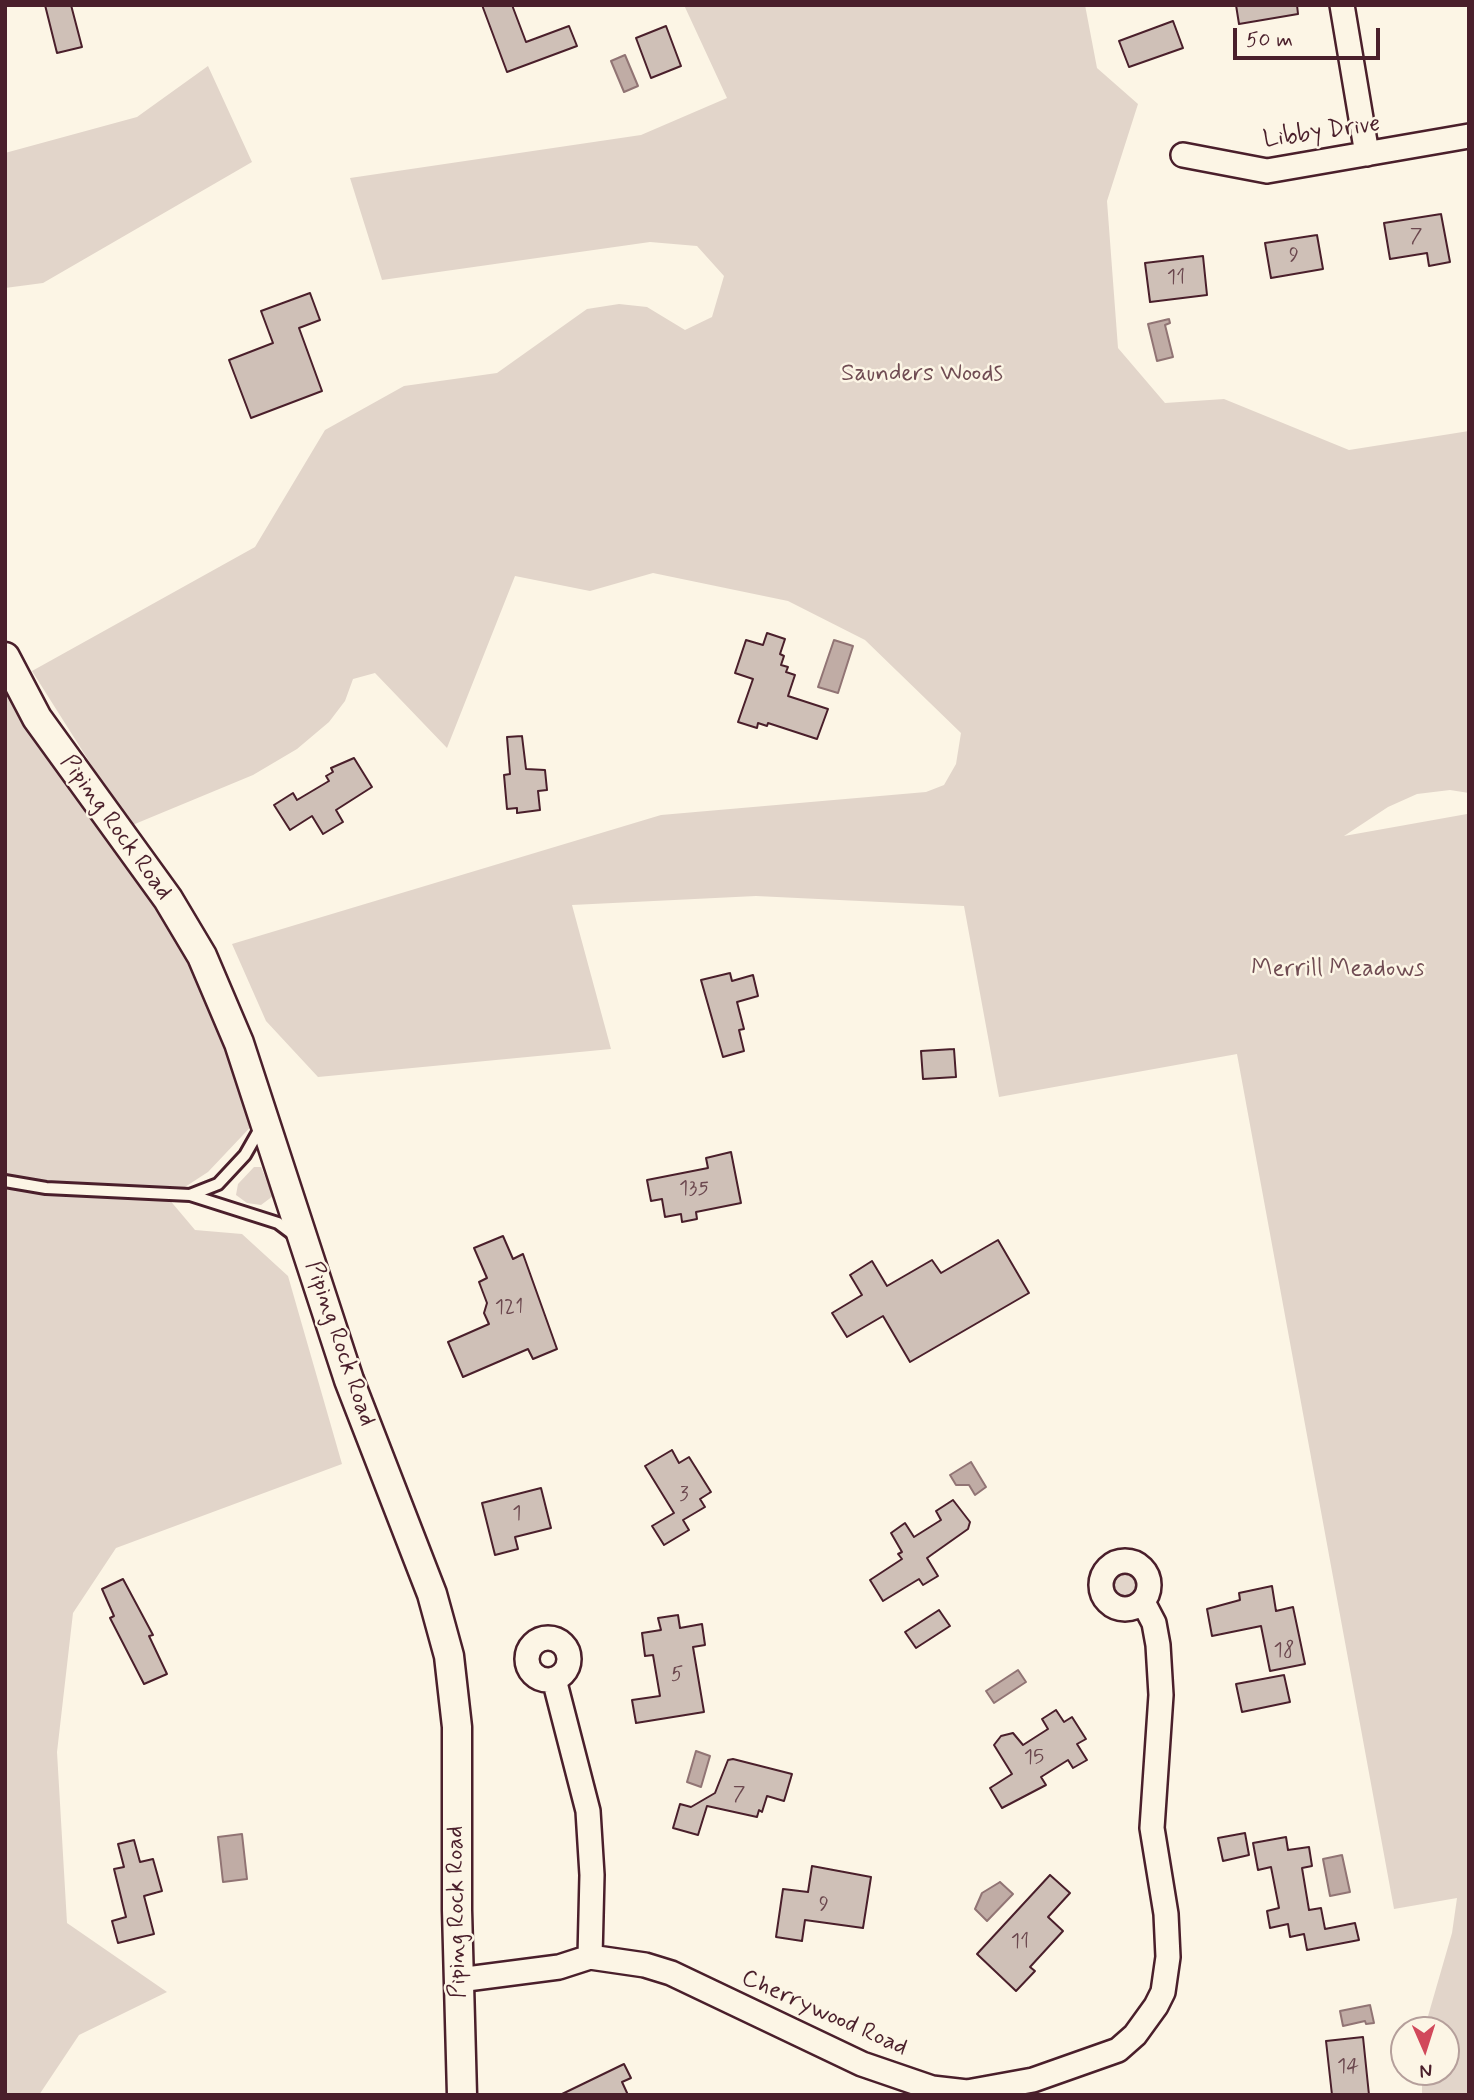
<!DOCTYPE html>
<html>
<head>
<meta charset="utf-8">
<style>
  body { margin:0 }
  #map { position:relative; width:1474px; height:2100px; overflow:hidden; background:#fcf5e5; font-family:Mynerve,sans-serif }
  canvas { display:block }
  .frame { position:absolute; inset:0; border:7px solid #4a1f2b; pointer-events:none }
  .north { position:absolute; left:1390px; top:2016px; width:70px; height:70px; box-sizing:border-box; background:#fcf5e5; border:2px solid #b59f9b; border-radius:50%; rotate:177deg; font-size:19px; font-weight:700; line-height:28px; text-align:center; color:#4a1f2b }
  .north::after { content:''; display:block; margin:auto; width:24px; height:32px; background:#d1495b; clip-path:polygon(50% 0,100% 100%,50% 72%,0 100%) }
  .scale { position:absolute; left:1233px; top:28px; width:147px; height:32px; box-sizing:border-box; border:4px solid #4a1f2b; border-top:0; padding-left:9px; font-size:21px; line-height:24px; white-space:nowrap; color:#4a1f2b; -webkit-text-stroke:5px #fcf5e5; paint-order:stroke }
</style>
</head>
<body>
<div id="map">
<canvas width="1474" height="2100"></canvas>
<div class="frame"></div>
<div class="north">N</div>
<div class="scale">50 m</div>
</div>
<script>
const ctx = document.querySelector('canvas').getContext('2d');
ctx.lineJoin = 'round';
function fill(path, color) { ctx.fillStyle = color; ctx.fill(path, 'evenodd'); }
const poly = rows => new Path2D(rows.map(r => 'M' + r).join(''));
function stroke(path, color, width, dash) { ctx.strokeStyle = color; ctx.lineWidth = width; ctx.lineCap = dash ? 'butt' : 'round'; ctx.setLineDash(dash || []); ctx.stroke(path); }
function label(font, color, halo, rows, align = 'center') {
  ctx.font = font + ' Mynerve,sans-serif'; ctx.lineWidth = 5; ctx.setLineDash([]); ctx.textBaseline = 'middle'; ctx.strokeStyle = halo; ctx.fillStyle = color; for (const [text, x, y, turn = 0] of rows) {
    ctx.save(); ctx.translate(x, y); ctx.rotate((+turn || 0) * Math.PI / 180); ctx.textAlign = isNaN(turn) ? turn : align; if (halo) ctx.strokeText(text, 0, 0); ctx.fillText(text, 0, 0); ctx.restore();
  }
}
const green = poly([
  [684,5,1085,5,1097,68,1138,104,1107,201,1118,348,1165,403,1224,399,1349,450,1469,431,1469,793,1450,790,1417,794,1388,807,1344,836,1467,814,1469,824,1469,2095,1422,2095,1422,2072,1446,2072,1446,2030,1424,2030,1452,1933,1457,1898,1394,1909,1237,1054,999,1097,964,906,756,896,572,905,611,1049,318,1077,266,1021,232,944,661,815,926,792,944,785,956,764,961,733,865,640,788,601,653,573,590,591,515,576,447,748,375,673,353,679,345,701,329,722,297,749,253,775,130,826,32,671,255,547,325,430,404,386,497,373,587,309,619,304,647,307,685,330,712,317,724,276,697,246,650,242,382,280,350,178,641,135,727,98],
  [208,66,252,162,43,283,5,288,5,153,137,117],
  [5,656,195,954,259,1118,208,1172,168,1198,195,1230,242,1234,288,1276,342,1464,116,1548,73,1613,57,1752,67,1923,167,1992,79,2035,39,2095,5,2095],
  [254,1167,261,1167,273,1196,261,1205,247,1203,236,1195,238,1184],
  '1108 1585a17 17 0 1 1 34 0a17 17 0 1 1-34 0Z'
]);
const water = poly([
  [625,55,638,86,624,92,611,61,625,55],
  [1169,319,1170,323,1165,325,1173,357,1157,361,1148,324,1169,319],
  [834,640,853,646,838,693,818,687,834,640],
  [971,1462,986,1487,975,1495,969,1485,956,1485,950,1475,971,1462],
  [1018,1670,1026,1682,994,1703,986,1691,1018,1670],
  [696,1751,710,1756,701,1787,687,1782,696,1751],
  [242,1834,247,1879,223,1882,218,1837,242,1834],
  [1342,1855,1350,1892,1330,1896,1323,1859,1342,1855],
  [1000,1882,1013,1894,987,1921,975,1909,982,1893,1000,1882],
  [1370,2005,1374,2023,1366,2024,1365,2021,1343,2026,1340,2011,1370,2005]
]);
const building = poly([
  [45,5,71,5,82,47,57,53,45,5],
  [482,5,512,5,526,42,569,26,577,46,507,72,482,5],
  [1236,5,1297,5,1298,14,1239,24,1236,5],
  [1173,21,1183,48,1129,67,1119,41,1173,21],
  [666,26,681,66,651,78,636,38,666,26],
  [1441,214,1450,262,1429,266,1427,253,1390,259,1384,223,1441,214],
  [1317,235,1323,269,1271,278,1265,243,1317,235],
  [1203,256,1207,295,1150,302,1145,263,1203,256],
  [310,293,320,320,299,328,322,391,251,418,229,360,273,343,261,311,310,293],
  [767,633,785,639,780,654,784,656,781,665,788,667,786,672,795,675,788,696,828,709,817,739,768,723,767,726,758,723,757,728,738,722,753,679,735,673,746,640,763,645,767,633],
  [522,736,526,769,545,770,547,790,538,791,540,810,517,813,517,808,507,809,504,775,510,774,507,737,522,736],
  [354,758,372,787,336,810,343,822,323,834,312,816,290,830,274,805,293,793,297,800,329,781,326,776,333,772,331,768,354,758],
  [730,973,732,981,753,975,758,996,737,1002,744,1029,739,1030,744,1051,723,1057,701,980,730,973],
  [954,1049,956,1077,923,1079,921,1051,954,1049],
  [731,1152,741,1203,696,1212,697,1219,682,1222,681,1214,665,1217,662,1199,651,1201,647,1180,708,1168,706,1158,731,1152],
  [503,1236,513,1259,523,1254,557,1349,533,1359,528,1349,463,1377,448,1342,489,1324,484,1313,487,1303,479,1282,487,1278,474,1248,503,1236],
  [998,1240,1029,1293,910,1362,883,1316,847,1337,832,1313,862,1295,850,1275,872,1261,887,1286,932,1260,941,1273,998,1240],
  [672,1450,679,1463,689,1457,711,1492,700,1499,705,1507,683,1520,689,1530,664,1545,652,1526,674,1513,645,1466,672,1450],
  [541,1488,551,1528,515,1537,518,1549,495,1555,482,1503,541,1488],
  [953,1500,970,1522,968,1529,927,1558,938,1576,923,1585,919,1579,883,1601,870,1580,902,1559,898,1554,902,1552,891,1533,905,1523,914,1537,941,1520,936,1511,953,1500],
  [123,1579,153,1635,149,1636,167,1674,144,1684,110,1618,114,1616,102,1589,123,1579],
  [1272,1586,1276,1611,1293,1607,1305,1664,1270,1671,1261,1626,1212,1636,1207,1609,1240,1600,1239,1593,1272,1586],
  [939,1610,950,1626,916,1648,905,1632,939,1610],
  [678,1615,680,1628,702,1624,705,1645,693,1647,704,1712,636,1723,632,1700,660,1696,653,1655,645,1656,642,1633,661,1630,658,1618,678,1615],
  [1284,1675,1290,1702,1242,1712,1236,1684,1284,1675],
  [1056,1710,1064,1722,1072,1717,1086,1739,1077,1744,1087,1760,1073,1768,1068,1760,1041,1777,1046,1785,1002,1808,990,1788,1012,1774,994,1745,1001,1736,1013,1733,1023,1745,1048,1729,1042,1719,1056,1710],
  [733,1759,792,1774,784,1801,767,1796,762,1812,759,1810,757,1817,707,1806,698,1835,673,1828,680,1804,691,1807,715,1793,728,1760,733,1759],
  [1245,1833,1249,1855,1223,1861,1218,1838,1245,1833],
  [1286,1837,1288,1850,1309,1847,1312,1866,1302,1868,1309,1910,1321,1908,1325,1929,1355,1923,1359,1940,1307,1950,1304,1934,1290,1937,1288,1924,1270,1928,1267,1911,1279,1908,1271,1867,1258,1870,1253,1843,1286,1837],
  [134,1840,140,1862,153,1859,162,1891,144,1896,154,1934,118,1943,112,1921,126,1917,114,1869,124,1867,118,1844,134,1840],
  [812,1866,871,1877,863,1928,805,1920,802,1941,776,1937,783,1889,808,1892,812,1866],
  [1050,1875,1070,1893,1048,1917,1063,1931,1030,1967,1035,1971,1016,1991,977,1954,1050,1875],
  [1363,2037,1369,2095,1332,2095,1326,2041,1363,2037],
  [624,2064,631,2078,622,2082,628,2095,560,2095,624,2064]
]);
const service = poly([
  [5,1181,46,1188,190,1195,278,1223,294,1235],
  [190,1195,218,1184,245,1155,261,1127]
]);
const minor = poly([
  [1342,5,1367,154],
  [1183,155,1267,171,1469,136],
  '1101 1585a24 24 0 1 1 48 0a24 24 0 1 1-48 0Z',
  '527 1659a21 21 0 1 1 42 0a21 21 0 1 1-42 0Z',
  [554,1679,588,1811,592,1875,590,1957],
  [459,1980,559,1967,590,1957,645,1965,671,1973,862,2064,932,2088,967,2092,1033,2080,1118,2050,1135,2035,1156,2006,1163,1992,1168,1957,1166,1914,1152,1828,1161,1695,1158,1645,1154,1623,1143,1602]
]);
const tertiary = poly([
  [5,657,37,718,168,899,202,956,239,1043,349,1380,432,1594,449,1656,457,1727,457,1910,462,2095]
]);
const numberNames = [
  ["7",1416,238],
  ["9",1294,257],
  ["11",1176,279],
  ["135",694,1190],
  ["121",509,1309],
  ["3",684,1496],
  ["1",517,1515],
  ["18",1284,1652],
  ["5",677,1676],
  ["15",1034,1759],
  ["7",739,1796],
  ["9",824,1906],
  ["11",1020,1943],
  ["14",1348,2068]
];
const streetNames = [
  ["Libby Drive",1322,133,-8],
  ["Piping Rock Road",115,828,54],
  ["Piping Rock Road",339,1344,71],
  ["Piping Rock Road",458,1912,-91],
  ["Cherrywood Road",824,2014,24]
];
const parkNames = [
  ["Saunders Woods",922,375],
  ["Merrill Meadows",1338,970]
];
fill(green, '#e2d5ca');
fill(water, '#c0aca5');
stroke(water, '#917474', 2);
fill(building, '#cfc0b7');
stroke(building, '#4a1f2b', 2);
stroke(service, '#4a1f2b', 16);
stroke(minor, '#4a1f2b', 28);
stroke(tertiary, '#4a1f2b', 33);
stroke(service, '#fcf5e5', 10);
stroke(minor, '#fcf5e5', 23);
stroke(tertiary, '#fcf5e5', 28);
label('21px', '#6b474e', null, numberNames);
label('24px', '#4a1f2b', '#fcf5e5', streetNames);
label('24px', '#704c53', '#fcf5e5', parkNames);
</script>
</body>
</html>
